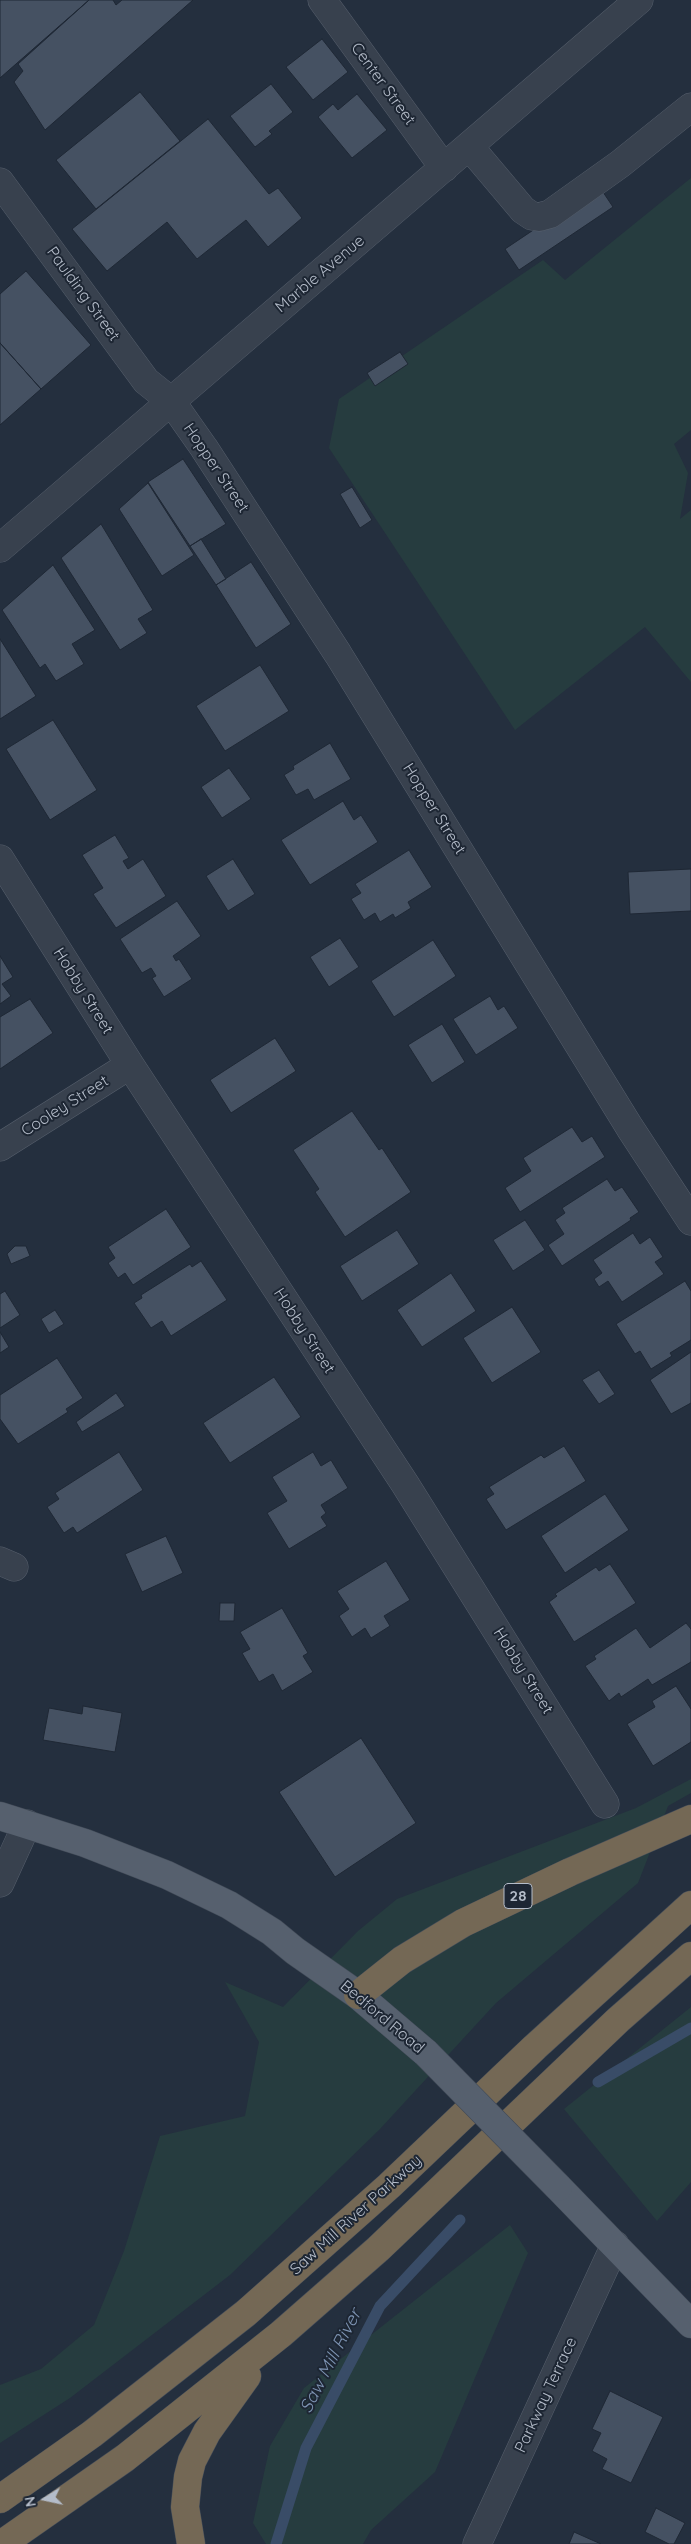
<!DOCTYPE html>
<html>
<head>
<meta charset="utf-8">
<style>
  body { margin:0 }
  #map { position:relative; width:691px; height:2544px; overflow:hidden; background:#242f3e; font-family:Quicksand,sans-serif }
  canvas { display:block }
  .north { position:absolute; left:20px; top:2474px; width:50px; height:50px; -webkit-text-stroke:4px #1d2633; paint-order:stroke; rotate:260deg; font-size:14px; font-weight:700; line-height:20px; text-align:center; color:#b4bcc9 }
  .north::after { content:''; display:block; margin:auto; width:18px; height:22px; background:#b4bcc9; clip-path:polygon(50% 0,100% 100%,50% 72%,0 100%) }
</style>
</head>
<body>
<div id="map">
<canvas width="691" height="2544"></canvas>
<div class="north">N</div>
</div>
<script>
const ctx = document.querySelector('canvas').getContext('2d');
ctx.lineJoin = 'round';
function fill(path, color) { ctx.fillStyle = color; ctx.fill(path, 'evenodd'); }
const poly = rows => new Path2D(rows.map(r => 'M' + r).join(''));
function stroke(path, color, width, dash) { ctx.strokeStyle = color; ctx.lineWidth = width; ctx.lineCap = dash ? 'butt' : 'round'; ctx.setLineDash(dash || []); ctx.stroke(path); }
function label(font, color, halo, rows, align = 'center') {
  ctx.font = font + ' Quicksand,sans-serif'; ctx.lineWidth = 4; ctx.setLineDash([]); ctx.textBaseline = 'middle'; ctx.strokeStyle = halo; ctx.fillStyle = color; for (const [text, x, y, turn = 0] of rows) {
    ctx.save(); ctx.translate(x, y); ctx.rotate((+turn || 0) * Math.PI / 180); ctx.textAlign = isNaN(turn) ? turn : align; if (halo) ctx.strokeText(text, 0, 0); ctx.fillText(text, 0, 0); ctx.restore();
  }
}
const green = poly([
  [691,178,691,430,674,444,688,473,680,519,691,510,691,682,645,627,515,730,329,448,339,399,543,260,565,280],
  [691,1779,691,1793,668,1806,638,1883,496,2003,380,2129,230,2275,70,2398,0,2443,0,2385,41,2369,94,2325,124,2251,160,2136,245,2116,259,2042,225,1982,283,2007,358,1931,397,1899,636,1808],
  [691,2007,691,2182,657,2221,564,2109],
  [510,2225,528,2253,435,2472,371,2530,363,2544,266,2544,253,2523,270,2446,304,2388]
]);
const stream = poly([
  [598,2082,691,2028],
  [276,2544,306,2448,380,2306,460,2220]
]);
const building = poly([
  [0,0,89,0,0,78,0,0],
  [89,0,113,0,116,5,122,0,193,0,45,130,14,82,23,71,18,64,89,0],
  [322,39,348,72,313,100,286,67,322,39],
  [271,84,293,112,269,131,272,134,255,147,230,116,271,84],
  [140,92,180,141,96,209,56,160,140,92],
  [357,94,387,130,352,158,318,117,333,104,338,110,357,94],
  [208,119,269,194,278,188,302,218,268,247,246,220,197,259,167,222,107,271,72,229,208,119],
  [599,186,613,207,519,270,505,249,599,186],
  [26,271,91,345,41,389,0,343,0,294,26,271],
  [0,343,41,389,0,425,0,343],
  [400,352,408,364,375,386,367,373,400,352],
  [183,459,226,524,190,546,148,482,183,459],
  [148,483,194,555,162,576,119,509,148,483],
  [352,487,372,520,360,528,340,494,352,487],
  [101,524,153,610,138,619,147,633,120,650,61,558,101,524],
  [201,539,226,579,216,585,190,546,201,539],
  [251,562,291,624,256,648,216,585,251,562],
  [53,565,95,630,72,644,84,664,56,681,45,664,40,668,2,610,53,565],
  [0,639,36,696,0,719,0,639],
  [260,665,289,711,225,751,196,706,260,665],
  [53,720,97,790,50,820,6,749,53,720],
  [330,743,351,779,314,800,308,789,296,795,284,775,294,769,293,766,330,743],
  [229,768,251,799,222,818,201,787,229,768],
  [343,801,354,820,361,815,378,842,310,885,281,840,343,801],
  [115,835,129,858,123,861,128,869,143,859,166,896,116,928,93,894,103,888,82,855,115,835],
  [409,850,432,887,408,902,411,908,395,918,393,914,380,922,375,913,364,920,351,899,361,893,355,884,409,850],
  [233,859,255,894,228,911,206,876,233,859],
  [691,869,691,911,630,914,628,872,691,869],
  [177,901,201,936,173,956,176,961,179,959,192,979,164,997,152,978,156,976,151,968,142,973,120,939,177,901],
  [340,938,359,967,329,987,310,957,340,938],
  [433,940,456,976,394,1017,371,981,433,940],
  [0,956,13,977,2,984,11,996,0,1004,0,956],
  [490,996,498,1010,504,1006,518,1028,476,1055,453,1019,490,996],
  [30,999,53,1033,0,1069,0,1017,30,999],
  [442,1024,465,1062,432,1083,408,1045,442,1024],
  [275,1038,296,1071,231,1113,210,1080,275,1038],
  [352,1111,379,1150,382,1148,411,1192,345,1237,315,1192,319,1189,293,1150,352,1111],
  [572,1127,582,1142,592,1136,605,1157,520,1212,505,1188,531,1171,523,1158,572,1127],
  [607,1179,615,1191,622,1187,639,1212,630,1218,631,1220,562,1266,548,1245,564,1234,555,1220,565,1213,562,1208,607,1179],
  [166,1209,191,1247,133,1285,125,1273,118,1278,108,1263,115,1258,108,1247,166,1209],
  [525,1220,545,1250,513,1271,493,1240,525,1220],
  [397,1230,419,1264,362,1301,340,1266,397,1230],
  [633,1233,640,1244,650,1237,663,1257,655,1262,664,1274,622,1302,608,1281,599,1287,594,1279,602,1273,593,1260,633,1233],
  [15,1246,26,1246,30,1256,11,1264,7,1254,15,1246],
  [201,1261,227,1300,171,1336,162,1321,151,1328,134,1303,142,1298,141,1295,190,1264,192,1267,201,1261],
  [451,1273,476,1311,422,1347,397,1310,451,1273],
  [685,1281,691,1291,691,1340,670,1353,672,1356,651,1369,640,1351,635,1354,616,1324,685,1281],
  [5,1291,20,1315,0,1328,0,1294,5,1291],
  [512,1307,541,1352,492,1383,463,1338,512,1307],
  [55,1310,64,1324,49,1333,41,1319,55,1310],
  [0,1332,9,1347,0,1353,0,1332],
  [691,1352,691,1403,671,1414,650,1380,691,1352],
  [57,1358,83,1398,66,1409,68,1412,18,1444,0,1419,0,1395,57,1358],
  [599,1370,615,1394,599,1404,582,1380,599,1370],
  [274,1377,301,1417,230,1463,203,1423,274,1377],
  [116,1393,125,1406,82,1432,76,1422,116,1393],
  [564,1446,586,1481,506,1530,486,1499,494,1494,489,1487,541,1455,544,1458,564,1446],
  [119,1452,143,1490,77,1533,73,1527,64,1533,47,1507,59,1499,55,1493,119,1452],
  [313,1452,321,1466,331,1460,348,1488,321,1505,326,1513,321,1517,327,1526,289,1549,267,1513,287,1501,272,1477,313,1452],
  [605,1494,629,1530,565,1573,541,1536,605,1494],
  [166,1536,183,1573,142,1592,125,1554,166,1536],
  [386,1561,410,1600,384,1616,390,1626,371,1638,365,1628,352,1637,339,1616,349,1609,337,1591,386,1561],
  [610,1564,636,1603,574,1642,549,1602,557,1596,555,1594,596,1567,599,1571,610,1564],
  [220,1603,235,1603,234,1621,219,1621,220,1603],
  [282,1608,308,1653,303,1656,313,1672,282,1691,273,1674,259,1682,242,1653,250,1649,240,1632,282,1608],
  [686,1623,691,1629,691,1662,652,1685,648,1679,621,1697,619,1693,609,1701,585,1666,596,1659,594,1656,636,1628,650,1648,686,1623],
  [676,1686,691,1709,691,1742,653,1766,627,1724,655,1707,652,1701,676,1686],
  [83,1706,122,1713,115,1752,43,1740,49,1708,82,1714,83,1706],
  [361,1738,416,1823,335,1877,279,1792,361,1738],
  [610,2391,663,2417,631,2483,602,2469,607,2459,592,2451,601,2433,592,2429,610,2391],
  [656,2508,685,2523,674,2544,669,2544,645,2532,656,2508],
  [574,2532,601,2544,569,2544,574,2532]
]);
const minor = poly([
  [322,0,444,168],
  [469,146,523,210,532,216,539,217,550,214,620,164,691,107],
  [0,182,146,381,171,401,204,448,338,654,630,1128,691,1221],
  [0,548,639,0],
  [0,859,130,1065,405,1484,605,1804],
  [0,1147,130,1065],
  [0,1561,14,1567],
  [0,1883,27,1824],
  [477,2544,615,2245]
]);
const major = poly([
  [0,1816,85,1843,167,1875,229,1905,272,1932,295,1951,358,1995,426,2053],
  [558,2187,691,2324]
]);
const highway = poly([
  [358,1995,402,1960,463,1923,570,1872,691,1819],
  [0,2499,92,2434,246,2313,389,2186,535,2047,691,1905],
  [2,2544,125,2458,281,2334,378,2249,618,2020,691,1956],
  [191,2544,185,2507,188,2477,192,2461,207,2432,247,2376]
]);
const majorBridge = poly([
  [426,2053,558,2187]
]);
const shields = [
  [518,1896,28]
];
const shieldNames = [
  ["28",518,1896]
];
const streetNames = [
  ["Center Street",383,84,54],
  ["Marble Avenue",320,274,-40],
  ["Paulding Street",83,294,54],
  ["Hopper Street",216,468,56],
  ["Hopper Street",434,809,58],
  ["Hobby Street",83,991,58],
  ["Cooley Street",65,1106,-32],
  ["Hobby Street",304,1331,57],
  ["Hobby Street",523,1671,58],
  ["Bedford Road",382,2017,40],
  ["Saw Mill River Parkway",356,2215,-42],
  ["Parkway Terrace",546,2395,-65]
];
const waterNames = [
  ["Saw Mill River",331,2361,-63]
];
fill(green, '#263c3f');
stroke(stream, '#394c67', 11);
fill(building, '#455162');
stroke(building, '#1f2835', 1);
stroke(minor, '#565f6c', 29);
stroke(major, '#414a57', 29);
stroke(highway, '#434c59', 29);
stroke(minor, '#38414e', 28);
stroke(major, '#56606e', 28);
stroke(highway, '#746855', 28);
stroke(majorBridge, '#414a57', 29, []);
stroke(majorBridge, '#56606e', 28);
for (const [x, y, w] of shields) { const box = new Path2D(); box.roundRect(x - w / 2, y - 12.5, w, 25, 4); ctx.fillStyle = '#1d2633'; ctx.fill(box); stroke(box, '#b4bcc9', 1); }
label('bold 15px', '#b4bcc9', null, shieldNames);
label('16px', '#b4bcc9', '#1d2633', streetNames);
label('italic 18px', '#7c92b1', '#1d2633', waterNames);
</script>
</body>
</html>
